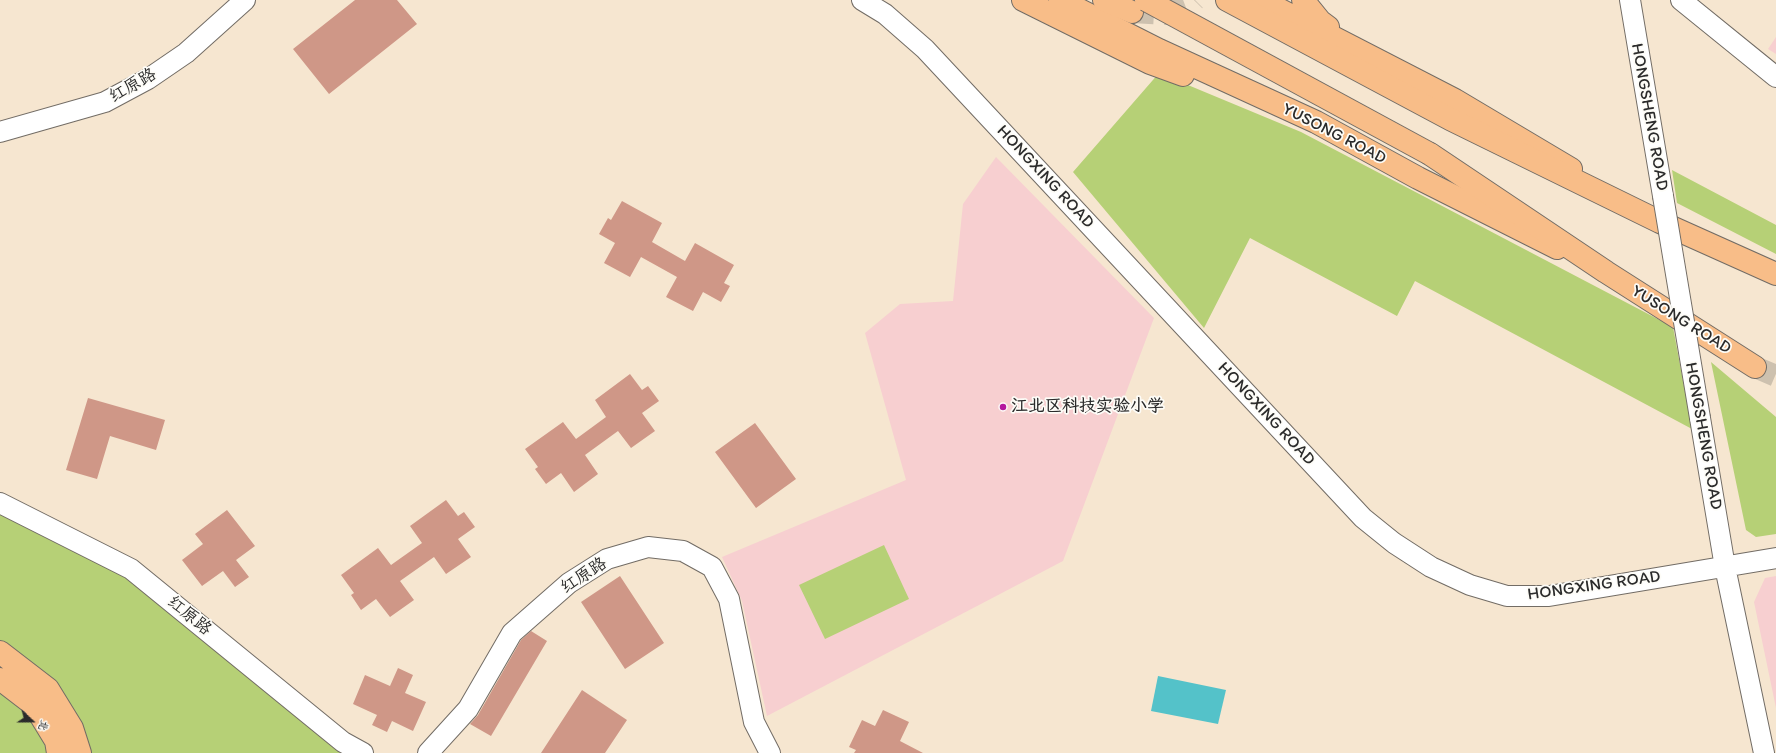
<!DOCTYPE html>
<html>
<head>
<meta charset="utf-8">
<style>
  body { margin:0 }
  #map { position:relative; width:1776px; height:753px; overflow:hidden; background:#f6e6d0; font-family:Itim,"LXGW WenKai TC",sans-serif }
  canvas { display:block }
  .north { position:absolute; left:12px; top:701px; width:40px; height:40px; -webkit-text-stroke:3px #fdfcf7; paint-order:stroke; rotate:111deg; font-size:11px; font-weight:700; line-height:16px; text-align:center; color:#2b2b2b }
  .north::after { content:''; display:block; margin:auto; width:14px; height:18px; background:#2b2b2b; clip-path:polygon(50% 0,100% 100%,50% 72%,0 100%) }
</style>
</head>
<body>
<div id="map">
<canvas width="1776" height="753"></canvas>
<div class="north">北</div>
</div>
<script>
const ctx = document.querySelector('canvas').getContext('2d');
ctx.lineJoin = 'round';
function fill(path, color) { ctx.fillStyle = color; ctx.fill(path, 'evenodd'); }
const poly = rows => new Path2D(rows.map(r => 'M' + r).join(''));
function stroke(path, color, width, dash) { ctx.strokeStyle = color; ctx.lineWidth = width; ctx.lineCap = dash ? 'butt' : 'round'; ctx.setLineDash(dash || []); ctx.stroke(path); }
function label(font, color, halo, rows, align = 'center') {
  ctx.font = font + ' Itim,"LXGW WenKai TC",sans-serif'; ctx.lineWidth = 3.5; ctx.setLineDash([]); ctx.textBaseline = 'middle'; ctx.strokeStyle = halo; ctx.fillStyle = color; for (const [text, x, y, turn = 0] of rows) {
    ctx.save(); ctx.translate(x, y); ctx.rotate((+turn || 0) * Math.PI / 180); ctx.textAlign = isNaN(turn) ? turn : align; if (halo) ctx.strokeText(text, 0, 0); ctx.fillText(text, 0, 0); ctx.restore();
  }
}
const built = poly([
  [1776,37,1776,54,1768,49],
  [996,157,1154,318,1063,561,767,716,742,601,722,557,906,480,865,333,900,304,953,301,963,204],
  [1776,576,1776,708,1754,602,1765,578]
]);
const green = poly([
  [1159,73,1301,132,1673,327,1692,429,1415,281,1397,316,1250,238,1204,328,1073,172],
  [1672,170,1776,225,1776,254,1677,203],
  [1711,362,1776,417,1776,534,1756,537,1746,530],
  [0,513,126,577,346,753,90,753,0,641],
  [884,545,909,599,825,639,799,585],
  [0,685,30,708,53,753,0,753]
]);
const water = poly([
  [1158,676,1226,690,1218,724,1151,711]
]);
const building = poly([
  [355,0,397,0,417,24,329,94,293,49],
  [622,201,662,223,652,242,685,261,695,243,734,265,724,283,730,286,721,302,703,292,693,311,666,297,677,277,641,257,630,277,604,263,615,243,599,234,608,218,611,220],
  [630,374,642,390,648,386,659,401,642,413,655,431,631,448,618,431,585,455,598,474,574,492,561,473,546,484,535,469,538,467,525,449,563,422,576,439,606,417,595,400],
  [88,398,165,420,156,450,110,436,97,479,66,470],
  [755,423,796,479,756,508,715,452],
  [446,500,458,516,464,512,475,527,458,539,471,557,446,574,434,557,400,581,414,600,390,617,376,599,361,610,351,595,354,593,341,575,378,548,391,565,422,543,410,526],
  [227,510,255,546,236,560,249,577,235,587,223,571,202,586,182,560,203,544,195,534],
  [620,576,664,643,625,669,581,602],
  [531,631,547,641,491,736,470,724,478,715,521,640],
  [398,668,413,675,405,693,426,702,413,731,392,721,387,732,372,725,377,715,353,704,365,675,390,686],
  [582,690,627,720,605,753,541,753],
  [883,710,909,722,900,741,923,753,854,753,856,750,849,747,862,720,875,726]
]);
const highwayTunnel = poly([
  [1132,12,1166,14,1190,5,1195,0],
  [1755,367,1776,376]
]);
const minor = poly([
  [862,0,885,14,925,49,1363,518,1394,543,1431,567,1470,585,1507,596,1549,596,1776,558],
  [1630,0,1663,196],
  [1681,0,1776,77],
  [0,132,105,102,148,79,186,53,245,0],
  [1700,418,1725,567,1764,753],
  [0,503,131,569,343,742,363,753],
  [428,753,468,709,512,633,569,583,607,559,648,547,683,551,712,567,729,599,754,722,770,753]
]);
const major = poly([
  [1023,0,1150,63,1183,75],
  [1060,0,1159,50,1316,122,1418,178,1557,248],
  [1261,0,1455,100,1571,169],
  [1303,0,1320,21,1328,27],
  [0,652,48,689,72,728,80,753],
  [0,679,34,705,56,741,58,753]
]);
const highway = poly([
  [1104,0,1132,12],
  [1227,0,1450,119,1660,222,1776,274],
  [1430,154,1606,272,1755,367]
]);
const minorBridge = poly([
  [1663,196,1700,418]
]);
const highwayBridge = poly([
  [1146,0,1430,154]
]);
const markers = [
  [1003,407,4,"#b5179e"]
];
const streetNames = [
  ["红原路",133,86,-30],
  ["HONGSHENG ROAD",1649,117,80],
  ["YUSONG ROAD",1334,134,27],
  ["HONGXING ROAD",1045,177,47],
  ["YUSONG ROAD",1681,320,32],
  ["HONGXING ROAD",1266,414,47],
  ["HONGSHENG ROAD",1703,436,80],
  ["红原路",584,576,-33],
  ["HONGXING ROAD",1594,586,-8],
  ["红原路",189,616,39]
];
const poiNames = [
  ["江北区科技实验小学",1011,407]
];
fill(built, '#f7cfd0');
fill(green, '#b6d076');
fill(water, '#54c2c9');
fill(building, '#cf9787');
stroke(highwayTunnel, '#cdc1af', 22, [22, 11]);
stroke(minor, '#726c65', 22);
stroke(major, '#726c65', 24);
stroke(highway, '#726c65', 24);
stroke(minor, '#fff', 20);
stroke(major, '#f8bd88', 22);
stroke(highway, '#f8bd88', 22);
stroke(minorBridge, '#726c65', 22, []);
stroke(highwayBridge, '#726c65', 24, []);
stroke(minorBridge, '#fff', 20);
stroke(highwayBridge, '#f8bd88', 22);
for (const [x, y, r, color] of markers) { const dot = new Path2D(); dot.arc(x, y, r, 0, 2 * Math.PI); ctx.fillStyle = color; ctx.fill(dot); stroke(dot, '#fdfcf7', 1.5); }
label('17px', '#2b2b2b', '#fdfcf7', streetNames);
label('bold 17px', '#2b2b2b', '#fdfcf7', poiNames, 'left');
</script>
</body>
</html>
